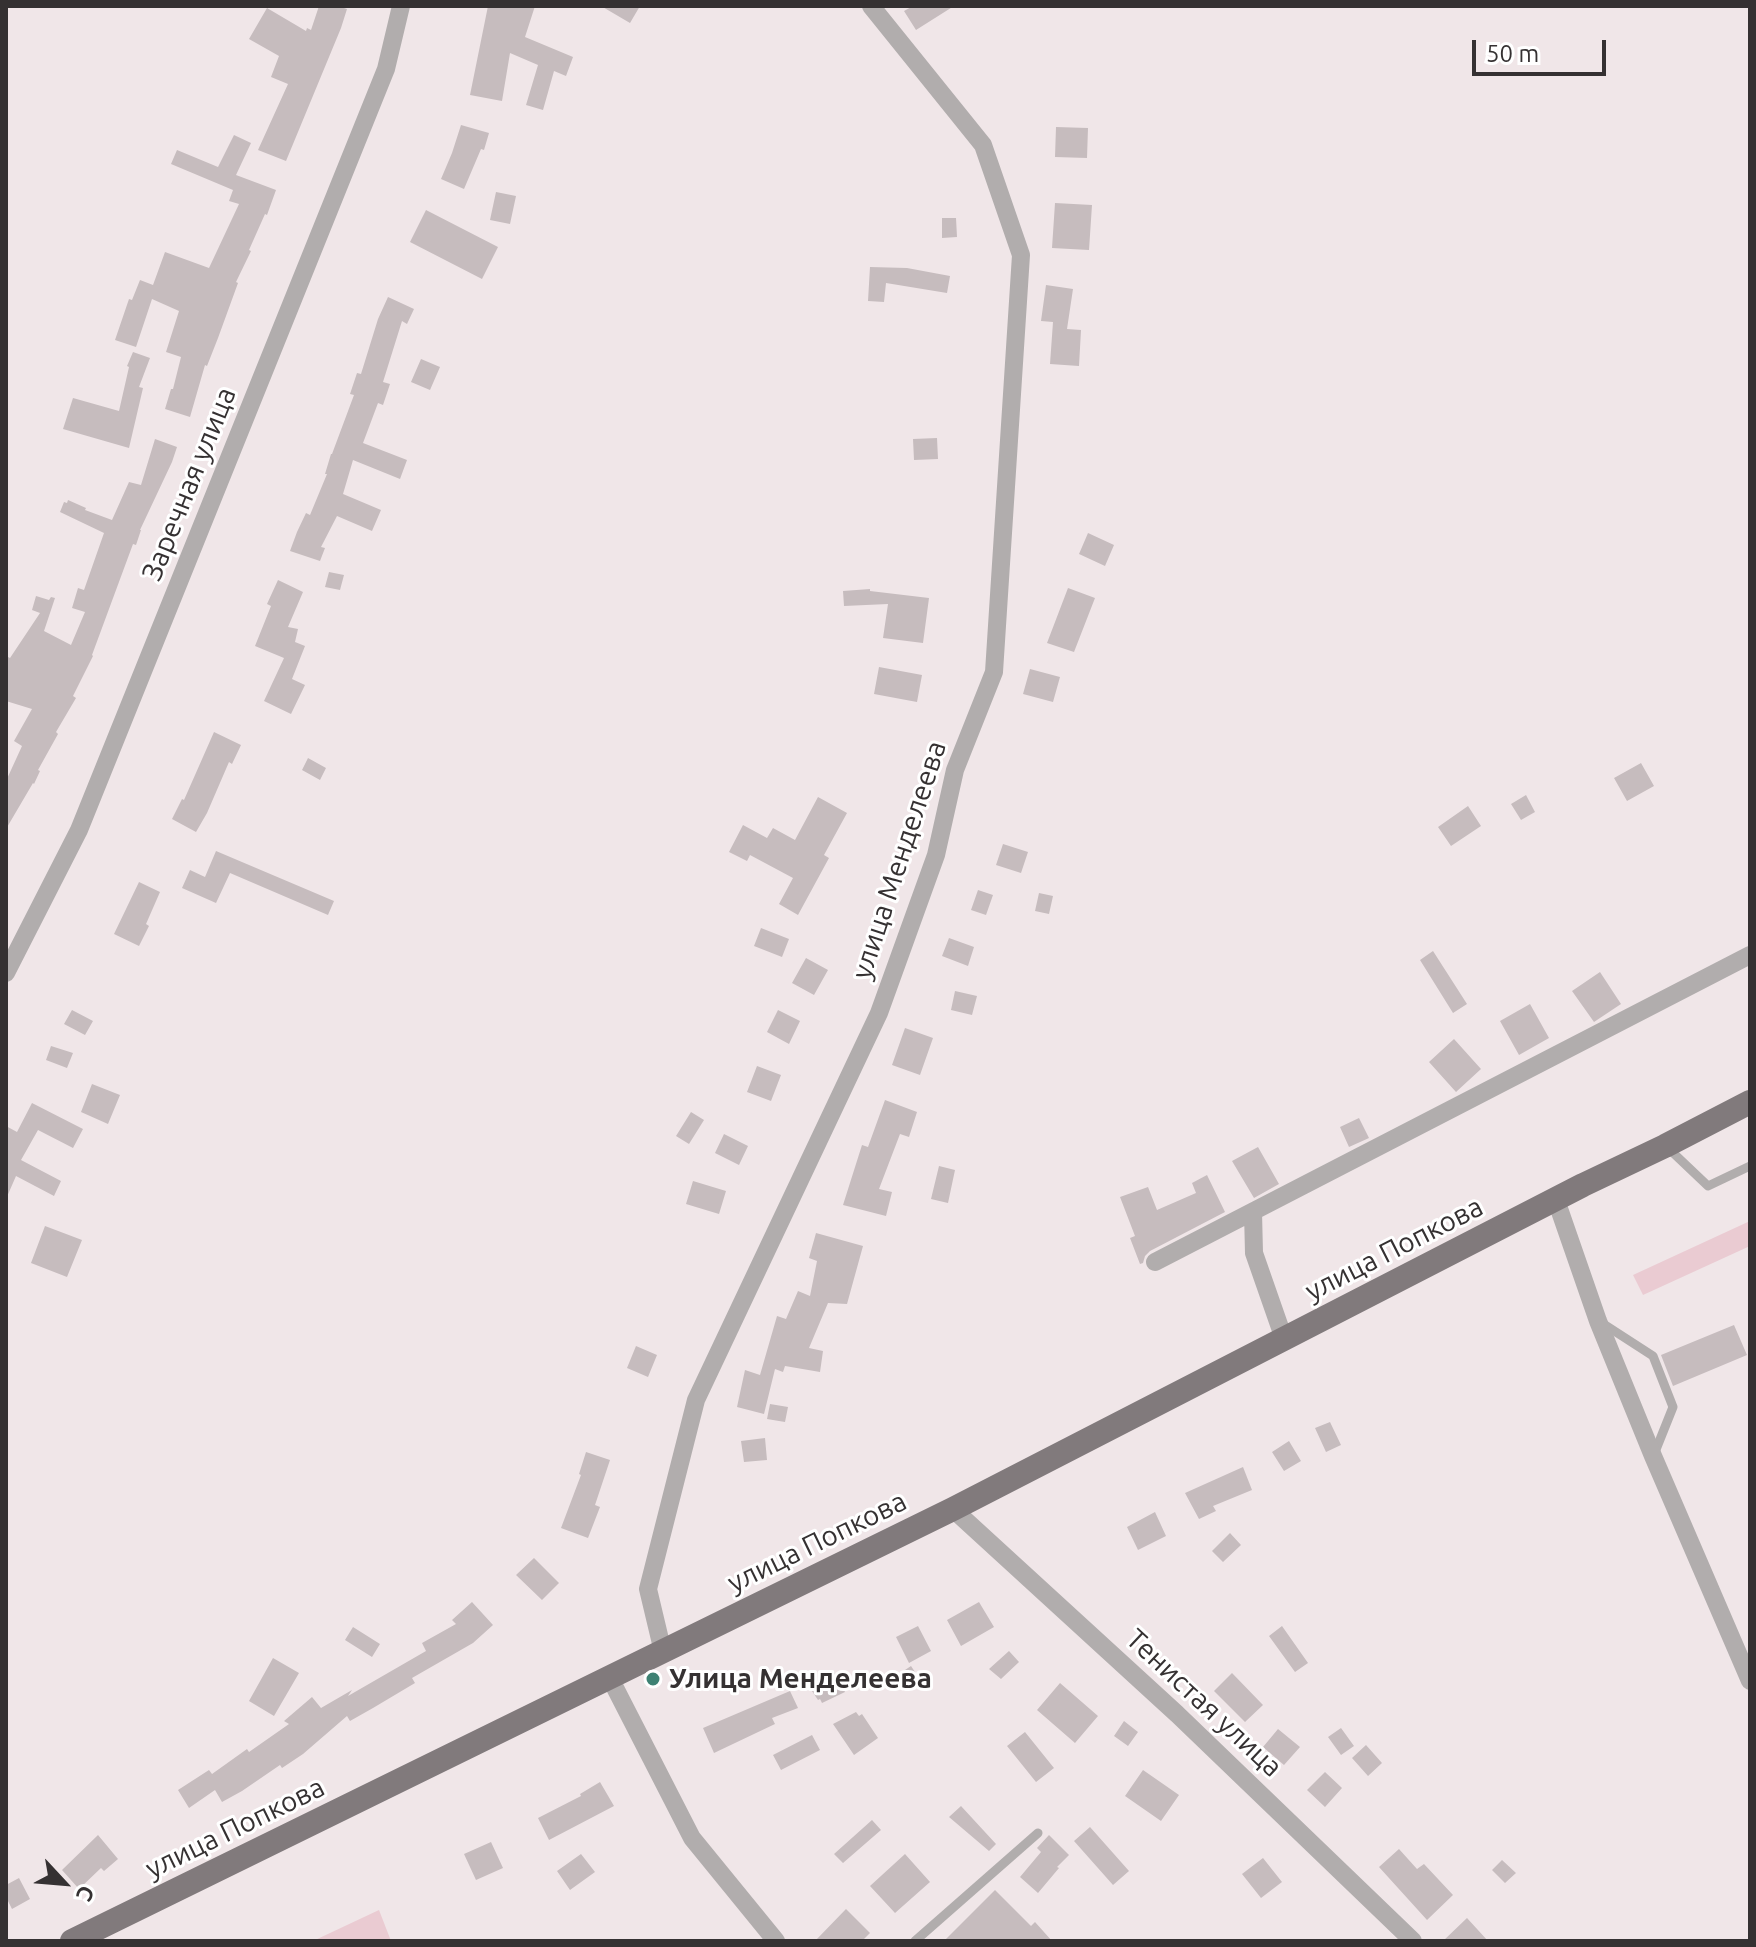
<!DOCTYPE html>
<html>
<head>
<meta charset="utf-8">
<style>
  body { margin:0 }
  #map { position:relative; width:1756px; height:1947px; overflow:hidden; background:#f0e6e8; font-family:Ubuntu,sans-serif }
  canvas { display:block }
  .frame { position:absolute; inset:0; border:8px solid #353132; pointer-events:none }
  .north { position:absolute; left:24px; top:1843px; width:80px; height:80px; -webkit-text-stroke:6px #fff; paint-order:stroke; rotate:116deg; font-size:22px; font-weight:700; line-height:32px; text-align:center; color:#353132 }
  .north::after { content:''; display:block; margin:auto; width:28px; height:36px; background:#353132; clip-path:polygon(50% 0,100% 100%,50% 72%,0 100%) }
  .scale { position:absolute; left:1472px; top:40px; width:134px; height:36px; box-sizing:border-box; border:4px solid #353132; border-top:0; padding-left:10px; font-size:24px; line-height:28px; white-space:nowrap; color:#353132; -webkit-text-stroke:6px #fff; paint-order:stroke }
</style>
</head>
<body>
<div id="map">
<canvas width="1756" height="1947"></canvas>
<div class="frame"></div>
<div class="north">С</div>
<div class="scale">50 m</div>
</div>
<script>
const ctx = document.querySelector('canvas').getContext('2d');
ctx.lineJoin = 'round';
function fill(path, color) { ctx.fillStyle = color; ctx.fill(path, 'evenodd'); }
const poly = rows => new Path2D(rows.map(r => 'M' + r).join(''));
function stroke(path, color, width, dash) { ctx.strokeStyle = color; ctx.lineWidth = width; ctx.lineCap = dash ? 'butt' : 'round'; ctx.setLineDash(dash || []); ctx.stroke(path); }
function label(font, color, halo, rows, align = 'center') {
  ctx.font = font + ' Ubuntu,sans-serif'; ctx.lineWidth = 6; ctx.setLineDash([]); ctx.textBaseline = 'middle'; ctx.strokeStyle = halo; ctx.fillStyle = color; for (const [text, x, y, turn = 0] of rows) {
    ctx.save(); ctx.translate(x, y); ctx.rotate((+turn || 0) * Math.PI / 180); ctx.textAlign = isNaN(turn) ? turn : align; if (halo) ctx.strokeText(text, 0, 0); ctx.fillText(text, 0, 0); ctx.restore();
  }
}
const green = poly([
  [1750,1221,1750,1246,1643,1295,1633,1275],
  [379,1910,391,1941,313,1941]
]);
const building = poly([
  [319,6,338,6,347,9,341,28,286,161,258,150,288,84,271,77,279,56,249,39,267,8,306,31,307,28,311,30],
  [488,6,535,6,525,37,573,57,566,76,554,71,543,110,526,105,538,65,510,53,502,101,470,95],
  [601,6,640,6,630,23],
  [913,6,954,6,916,30,904,11],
  [461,125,489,133,484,150,481,149,464,189,441,179,452,153],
  [1056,127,1088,128,1087,158,1055,157],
  [234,135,251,143,236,175,276,190,267,215,265,214,249,250,251,251,236,282,238,283,218,338,207,366,205,365,190,417,165,409,171,389,173,389,181,357,166,352,179,311,152,299,136,347,115,340,129,299,132,300,140,280,153,285,165,252,209,268,239,204,229,201,233,190,171,164,177,150,218,167],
  [496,192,516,196,510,224,490,220],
  [1055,203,1092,205,1089,250,1052,248],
  [426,210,498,247,482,279,410,242],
  [942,218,956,218,957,237,942,238],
  [870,267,907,268,950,276,947,293,886,283,884,302,868,301],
  [1046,285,1073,289,1067,329,1081,330,1079,366,1050,364,1053,322,1041,321],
  [388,297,414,309,407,324,402,321,383,382,390,384,383,405,378,403,363,443,407,460,400,479,353,460,343,494,381,510,372,531,337,516,321,547,325,548,320,561,290,551,297,532,306,513,310,515,327,474,325,474,331,454,332,454,354,395,350,394,357,373,361,374,378,319],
  [133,352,150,358,139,387,143,388,129,448,63,429,73,398,119,411,129,367,127,366],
  [421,359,440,367,430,390,411,382],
  [937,438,938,459,914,460,913,439],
  [155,439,177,447,172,462,140,530,141,530,136,545,133,544,92,655,93,656,73,696,76,698,56,732,58,734,38,770,40,771,34,784,33,783,6,829,6,781,22,746,14,741,32,709,6,701,6,656,10,658,40,613,32,610,36,596,49,600,51,597,55,598,44,631,71,645,85,612,72,608,78,588,84,590,104,533,60,512,64,502,67,503,68,500,86,508,85,510,112,520,129,482,141,485],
  [1088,533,1114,545,1105,566,1079,554],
  [329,572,344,575,340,590,325,587],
  [278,580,303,592,288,627,298,629,295,642,305,646,292,679,305,685,291,714,264,701,284,658,255,646,271,606,267,604],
  [1068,588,1095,598,1074,652,1047,643],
  [870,589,870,591,929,598,923,643,883,638,888,604,844,606,843,591],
  [879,667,922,675,917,702,874,694],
  [1030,669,1060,677,1053,702,1023,694],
  [214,732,241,745,232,764,229,762,207,813,196,832,172,819,182,799,184,800],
  [308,758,326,768,320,780,302,770],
  [1641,763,1654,786,1627,801,1614,778],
  [1526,795,1535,812,1521,820,1511,804],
  [818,797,847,813,824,855,829,858,798,915,779,904,793,878,750,855,747,861,729,852,743,825,767,838,773,828,795,840],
  [1468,806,1481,826,1451,846,1438,827],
  [1003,844,1028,852,1021,873,996,865],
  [216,851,334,901,328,915,230,873,216,903,182,888,190,870,205,877],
  [139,882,160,892,146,924,149,926,139,946,114,934],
  [978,890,993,895,986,915,971,910],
  [1039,893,1053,896,1049,914,1035,911],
  [761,928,789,939,782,957,754,946],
  [949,938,974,947,968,966,942,956],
  [1433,951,1467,1004,1453,1013,1420,960],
  [806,958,828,970,814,995,792,983],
  [1600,972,1621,1004,1594,1022,1572,991],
  [955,991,977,996,972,1015,951,1010],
  [1530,1004,1549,1038,1519,1055,1500,1021],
  [72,1010,93,1021,85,1035,64,1024],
  [778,1010,800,1021,789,1044,767,1032],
  [905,1028,933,1038,920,1075,892,1065],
  [1454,1039,1481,1069,1456,1092,1429,1062],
  [51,1046,73,1053,67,1068,46,1060],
  [757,1066,781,1075,771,1101,747,1092],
  [92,1084,120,1095,108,1124,81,1112],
  [885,1100,917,1112,909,1137,900,1134,879,1189,892,1192,886,1216,843,1205,862,1145,868,1147],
  [32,1103,83,1129,73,1148,38,1130,21,1160,61,1181,54,1196,16,1176,6,1199,6,1126,17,1132],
  [691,1112,704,1120,689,1144,676,1136],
  [1359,1118,1369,1138,1349,1147,1340,1127],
  [724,1134,748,1146,739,1165,715,1153],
  [1258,1147,1279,1184,1254,1198,1232,1161],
  [939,1166,955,1170,948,1203,931,1199],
  [1207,1175,1225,1212,1150,1251,1145,1256,1143,1263,1140,1264,1130,1238,1135,1236,1120,1197,1148,1187,1157,1210,1196,1193,1192,1183],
  [693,1181,726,1191,719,1214,686,1204],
  [45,1226,82,1240,67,1277,31,1263],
  [816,1233,863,1246,847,1304,828,1303,809,1348,823,1351,820,1372,785,1366,783,1372,775,1369,764,1414,737,1407,745,1370,760,1375,777,1316,786,1319,798,1291,810,1296,817,1261,809,1258],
  [1734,1325,1747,1355,1673,1386,1661,1355],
  [636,1346,657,1355,648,1377,627,1368],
  [770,1404,788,1407,785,1422,767,1419],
  [1330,1422,1341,1445,1326,1452,1315,1428],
  [765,1438,767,1460,744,1462,741,1441],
  [1289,1441,1301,1461,1284,1471,1272,1452],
  [586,1452,610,1460,595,1505,600,1507,588,1538,561,1528,581,1475,579,1474],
  [1243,1467,1252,1490,1213,1506,1216,1511,1199,1519,1185,1493],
  [1155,1512,1166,1536,1138,1550,1127,1527],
  [1230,1533,1241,1545,1223,1562,1212,1551],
  [534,1558,559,1583,542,1600,516,1575],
  [472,1602,493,1625,473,1643,412,1678,415,1683,373,1708,350,1721,347,1716,303,1754,282,1768,280,1765,242,1791,222,1802,215,1790,189,1808,178,1790,209,1770,212,1774,247,1749,249,1752,289,1724,284,1721,312,1697,321,1708,352,1690,348,1696,426,1651,422,1643,456,1624,452,1620],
  [979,1602,994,1627,961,1646,947,1620],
  [918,1626,931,1651,909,1663,896,1637],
  [1282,1626,1308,1663,1295,1672,1269,1636],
  [353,1627,380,1644,372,1657,345,1640],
  [1009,1651,1019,1662,1001,1679,989,1669],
  [273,1658,299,1673,274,1716,249,1701],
  [911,1666,921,1681,909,1689,899,1674],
  [834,1671,845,1692,822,1703,820,1699,818,1700,808,1685],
  [1232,1673,1263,1705,1245,1722,1214,1691],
  [1060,1683,1098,1716,1075,1743,1037,1710],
  [790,1691,798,1708,772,1718,775,1724,714,1753,703,1728],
  [856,1712,859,1716,862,1714,878,1738,854,1755,833,1724],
  [1124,1721,1138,1732,1128,1746,1114,1736],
  [1341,1728,1354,1746,1341,1755,1328,1737],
  [1278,1729,1300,1747,1284,1765,1263,1747],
  [1025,1732,1054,1768,1036,1782,1007,1746],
  [812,1735,820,1750,781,1770,773,1755],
  [1366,1745,1382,1763,1368,1776,1352,1758],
  [1143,1770,1179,1795,1161,1821,1125,1796],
  [1325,1772,1342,1788,1325,1807,1307,1790],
  [600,1782,614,1806,549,1840,538,1818,581,1796,580,1794],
  [961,1806,996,1844,989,1851,949,1817],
  [872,1820,881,1830,843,1863,834,1854],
  [1090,1827,1129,1871,1113,1885,1074,1841],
  [98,1835,118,1859,104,1871,101,1868,79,1889,62,1870],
  [1049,1835,1069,1855,1057,1867,1059,1868,1038,1893,1020,1877,1041,1852,1037,1848],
  [491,1842,503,1868,476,1880,464,1854],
  [1399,1849,1417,1869,1424,1864,1453,1895,1427,1920,1379,1867],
  [581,1854,595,1872,570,1890,557,1871],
  [905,1854,930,1882,895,1913,870,1886],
  [1263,1858,1282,1882,1261,1898,1242,1874],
  [1502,1860,1516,1873,1505,1883,1492,1870],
  [19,1878,30,1899,12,1909,6,1897,6,1885],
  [995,1890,1031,1926,1035,1922,1052,1941,944,1941],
  [846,1909,870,1933,862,1941,815,1941],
  [1467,1918,1488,1941,1443,1941]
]);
const service = poly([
  [1668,1148,1708,1186,1750,1166],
  [1602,1323,1653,1356,1673,1407,1655,1452],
  [915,1941,1038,1833]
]);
const minor = poly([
  [6,973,79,830,386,69,401,6],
  [1556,1200,1598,1321,1653,1456,1750,1681],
  [1253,1212,1254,1253,1284,1339],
  [1155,1262,1750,955],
  [953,1509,1177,1714,1413,1941],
  [663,1652,648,1589,696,1400,879,1013,936,855,955,770,994,672,1021,255,983,145,871,6],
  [610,1678,692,1838,776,1941]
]);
const primary = poly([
  [72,1941,953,1509,1583,1185,1665,1146,1750,1102]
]);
const markers = [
  [653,1679,8,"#3e8173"]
];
const streetNames = [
  ["Заречная улица",189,484,-68],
  ["улица Менделеева",899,860,-72],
  ["улица Попкова",1394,1249,-27],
  ["улица Попкова",817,1542,-26],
  ["Тенистая улица",1204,1703,43],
  ["улица Попкова",235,1828,-26]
];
const poiNames = [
  ["Улица Менделеева",669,1679]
];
fill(green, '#eacbd2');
fill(building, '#c6bcbe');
stroke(service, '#b1adad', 9);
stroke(minor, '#b1adad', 18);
stroke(primary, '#817a7c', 24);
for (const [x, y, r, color] of markers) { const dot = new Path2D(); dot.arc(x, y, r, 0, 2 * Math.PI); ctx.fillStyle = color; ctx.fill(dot); stroke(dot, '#fff', 3); }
label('28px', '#353132', '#fff', streetNames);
label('bold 28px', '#353132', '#fff', poiNames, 'left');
</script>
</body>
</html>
